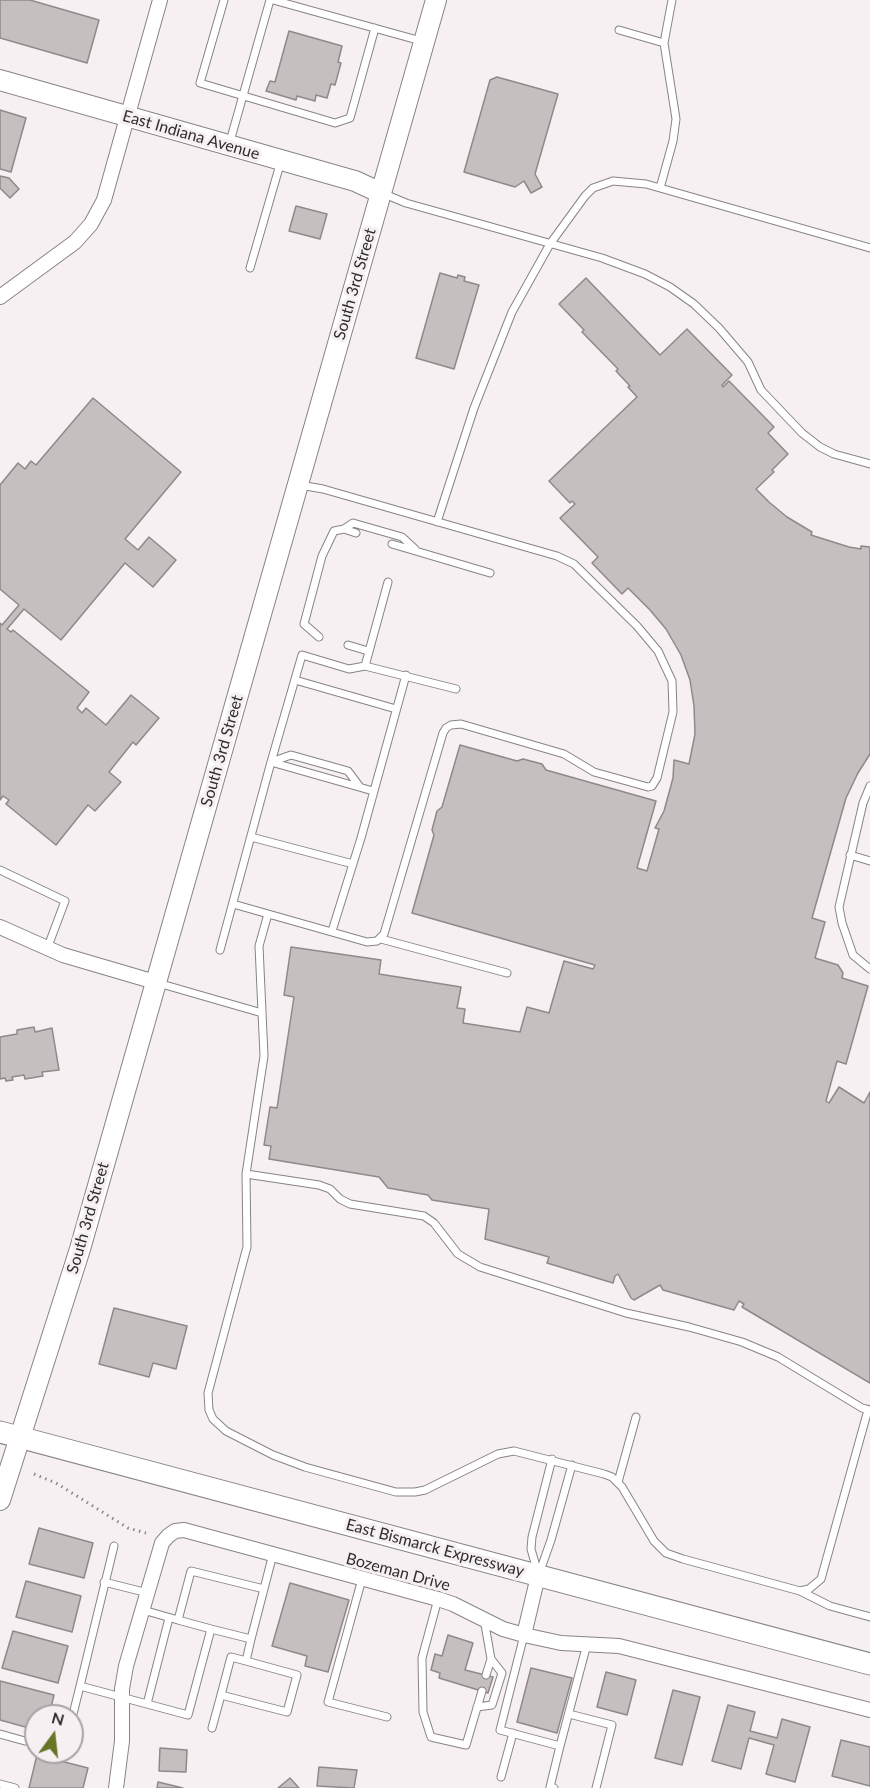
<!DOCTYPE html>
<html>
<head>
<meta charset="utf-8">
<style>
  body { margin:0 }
  #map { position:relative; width:870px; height:1788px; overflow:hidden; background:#f6f0f2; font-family:Lato,sans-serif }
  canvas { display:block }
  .north { position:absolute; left:24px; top:1704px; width:60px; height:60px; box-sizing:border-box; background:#f6f0f2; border:2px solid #a7a2a4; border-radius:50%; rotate:15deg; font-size:16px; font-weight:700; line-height:24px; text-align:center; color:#302d2e }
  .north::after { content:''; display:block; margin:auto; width:21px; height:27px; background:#667624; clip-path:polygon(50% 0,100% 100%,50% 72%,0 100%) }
</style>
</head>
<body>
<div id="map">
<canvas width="870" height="1788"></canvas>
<div class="north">N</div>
</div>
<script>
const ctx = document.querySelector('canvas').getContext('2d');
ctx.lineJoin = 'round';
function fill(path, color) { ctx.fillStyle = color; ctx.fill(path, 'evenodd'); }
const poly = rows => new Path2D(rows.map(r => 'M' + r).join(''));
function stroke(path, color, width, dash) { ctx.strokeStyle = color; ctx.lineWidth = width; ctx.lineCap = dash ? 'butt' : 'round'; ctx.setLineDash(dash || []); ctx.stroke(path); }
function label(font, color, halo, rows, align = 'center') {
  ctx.font = font + ' Lato,sans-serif'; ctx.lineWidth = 6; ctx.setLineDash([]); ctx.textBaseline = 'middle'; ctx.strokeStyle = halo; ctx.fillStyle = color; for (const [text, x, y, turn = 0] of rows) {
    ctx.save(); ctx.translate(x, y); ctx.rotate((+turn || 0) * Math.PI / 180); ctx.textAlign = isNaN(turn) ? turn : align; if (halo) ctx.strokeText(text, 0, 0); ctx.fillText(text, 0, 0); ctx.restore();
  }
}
const building = poly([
  [0,0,30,0,99,20,87,63,0,38,0,0],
  [289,31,342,46,338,62,341,63,335,85,331,84,327,98,316,95,315,101,297,96,296,100,266,91,270,81,275,82,289,31],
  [497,77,558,94,535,174,542,187,531,193,524,181,515,187,464,172,490,80,497,77],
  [0,110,26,118,11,172,0,169,0,110],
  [0,176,9,178,19,189,10,198,0,188,0,176],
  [296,206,327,214,320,239,289,231,296,206],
  [440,273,457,278,458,275,465,277,464,281,479,285,454,369,416,358,440,273],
  [586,278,660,355,687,329,732,375,722,385,723,387,729,381,774,427,768,433,788,454,772,470,774,472,756,489,769,502,787,517,812,532,811,535,849,547,861,549,861,546,870,547,870,754,858,773,846,798,812,918,825,922,815,958,838,965,843,973,842,978,868,986,846,1064,837,1061,826,1101,829,1103,839,1087,864,1103,870,1092,870,1383,742,1307,744,1304,739,1301,734,1310,663,1290,660,1285,634,1300,631,1298,618,1274,615,1276,613,1283,547,1263,549,1257,485,1239,489,1209,432,1200,428,1195,388,1188,379,1177,269,1159,271,1146,264,1145,270,1107,277,1108,294,997,284,995,291,947,381,960,379,974,461,987,457,1008,465,1009,463,1023,520,1032,527,1007,549,1013,564,961,593,969,595,965,412,913,434,835,432,830,437,811,442,807,460,745,517,761,523,759,542,764,546,770,656,801,637,868,647,871,659,829,655,828,664,811,673,778,674,760,689,764,695,734,694,706,690,680,681,655,666,629,650,610,628,588,622,594,592,563,598,557,560,518,575,504,572,501,570,503,549,481,637,397,628,387,630,386,616,371,618,369,582,332,584,330,559,304,586,278],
  [93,398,181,472,125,539,138,550,149,537,176,560,153,587,125,563,61,640,24,609,7,629,11,632,13,630,89,692,77,708,82,713,86,708,106,725,131,695,159,718,136,745,133,742,109,772,121,782,95,811,88,805,56,845,6,804,9,800,3,796,0,800,0,623,2,625,19,605,0,589,0,485,18,463,25,469,31,461,36,465,93,398],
  [34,1027,35,1032,52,1028,59,1070,42,1072,43,1076,25,1079,24,1075,12,1077,13,1080,6,1081,5,1078,0,1079,0,1037,17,1034,17,1030,34,1027],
  [114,1308,187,1326,176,1369,153,1363,149,1377,99,1364,114,1308],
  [39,1528,93,1543,84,1578,29,1564,39,1528],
  [26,1581,81,1596,72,1632,16,1617,26,1581],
  [290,1583,349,1600,328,1672,305,1666,307,1656,272,1646,290,1583],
  [13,1631,68,1646,58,1683,2,1668,13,1631],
  [448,1635,473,1643,465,1670,493,1677,488,1693,439,1678,440,1673,431,1670,435,1654,442,1656,448,1635],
  [531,1668,572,1678,557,1733,517,1722,531,1668],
  [606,1672,636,1680,627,1715,597,1707,606,1672],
  [0,1681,54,1695,49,1716,36,1716,36,1730,0,1720,0,1681],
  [673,1690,700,1697,682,1765,655,1758,673,1690],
  [728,1705,755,1712,750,1731,777,1738,782,1719,810,1727,795,1782,766,1774,774,1745,749,1738,741,1769,712,1761,728,1705],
  [841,1740,870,1747,870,1786,832,1776,841,1740],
  [160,1748,187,1750,186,1772,159,1771,160,1748],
  [37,1755,88,1768,83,1788,29,1788,37,1755],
  [319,1767,357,1770,354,1788,317,1786,319,1767],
  [290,1778,299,1788,278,1788,290,1778],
  [158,1782,183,1788,157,1788,158,1782]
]);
const path = poly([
  [34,1474,56,1483,128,1528,146,1533]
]);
const lane = poly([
  [224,0,200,83,335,123,350,118,375,28],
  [273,0,421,41],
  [619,30,664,43],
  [229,145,270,0],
  [660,188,673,141,676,119,664,43,672,0],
  [382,193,406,203,602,258,645,274,670,287,694,304,719,328,748,362,761,390,802,433,820,447,834,454,870,464],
  [250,268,281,161],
  [437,522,474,408,512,312,550,244,585,196,593,188,613,181,646,184,870,248],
  [344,529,353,523,402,537,415,549],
  [392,544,490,573],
  [319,637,304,624,322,556,334,531,344,529,356,533],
  [348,645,368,651],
  [365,666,388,582],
  [295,680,396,709],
  [870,786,863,803,839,907,842,923,853,955,870,969],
  [373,791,271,762,302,655,349,669,365,666,456,689],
  [251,837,353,864],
  [850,855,870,861],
  [0,870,65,901,47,949],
  [233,904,367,942,377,941,384,934,443,733,446,728,451,725,461,724,564,754,594,772,648,787,652,786,657,778,673,712,672,681,658,651,637,626,574,564,557,556,323,489,300,485],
  [268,914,259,946,264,1056,246,1174,247,1247,208,1393,209,1410,213,1419,226,1431,273,1455,305,1467,396,1492,415,1492,425,1490,498,1454,514,1451,604,1474,612,1477,622,1487,654,1541,666,1553,683,1559,800,1591,830,1606,870,1617],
  [332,931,361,838,406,675],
  [381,939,507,973],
  [220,950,271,762,291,755,348,771,360,787],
  [158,983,262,1013],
  [246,1174,319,1185,330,1189,340,1199,350,1204,424,1216,434,1223,458,1254,480,1267,626,1313,689,1327,742,1342,778,1357,862,1408,870,1410],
  [618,1482,636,1417],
  [537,1570,531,1549,532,1537,552,1459],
  [539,1574,551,1540,572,1465],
  [362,1579,328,1702,387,1717],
  [104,1582,148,1593],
  [800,1591,809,1589,821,1579,868,1410],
  [438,1599,422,1658,423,1712,431,1737,466,1745,482,1691],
  [143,1610,178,1620,191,1571,264,1589],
  [484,1619,491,1659,486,1675],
  [178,1620,211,1629],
  [524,1635,500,1730,560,1746,587,1644],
  [80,1686,114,1546],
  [221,1695,231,1657,246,1661],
  [147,1704,169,1618],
  [477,1707,492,1705,502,1673,491,1659],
  [569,1714,612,1725,596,1788],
  [72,1718,80,1686,188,1715,211,1629,251,1639,273,1554],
  [212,1728,221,1695,287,1712,297,1675,246,1661,251,1639],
  [0,1734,25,1741],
  [501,1777,513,1733],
  [0,1784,15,1788],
  [554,1788,550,1787,560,1746]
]);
const street = poly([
  [0,297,75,242,91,224,104,200,160,0],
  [0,927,63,955,155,982],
  [524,1635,538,1576],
  [116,1788,122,1741,122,1689,126,1666,162,1543,168,1536,175,1531,184,1530,438,1599,453,1604,503,1629,524,1635,561,1643,619,1646,870,1710]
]);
const secondary = poly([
  [0,80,355,181,381,193],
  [0,1500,80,1249,436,0]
]);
const primary = poly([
  [0,1432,870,1664]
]);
const streetNames = [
  ["East Indiana Avenue",191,135,16],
  ["South 3rd Street",355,284,-74],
  ["South 3rd Street",222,751,-74],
  ["South 3rd Street",88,1218,-74],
  ["East Bismarck Expressway",435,1548,15],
  ["Bozeman Drive",398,1572,15]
];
fill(building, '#c5bfbf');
stroke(building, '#8f8989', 1.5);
stroke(lane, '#898385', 9);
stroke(street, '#898385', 16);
stroke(secondary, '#898385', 22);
stroke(primary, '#898385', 23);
stroke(path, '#8b8788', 3, [1.5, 4.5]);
stroke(lane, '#fff', 7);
stroke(street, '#fff', 14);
stroke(secondary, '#fff', 20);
stroke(primary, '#fff', 21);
label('16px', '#302d2e', '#f6f0f2', streetNames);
</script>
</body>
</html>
